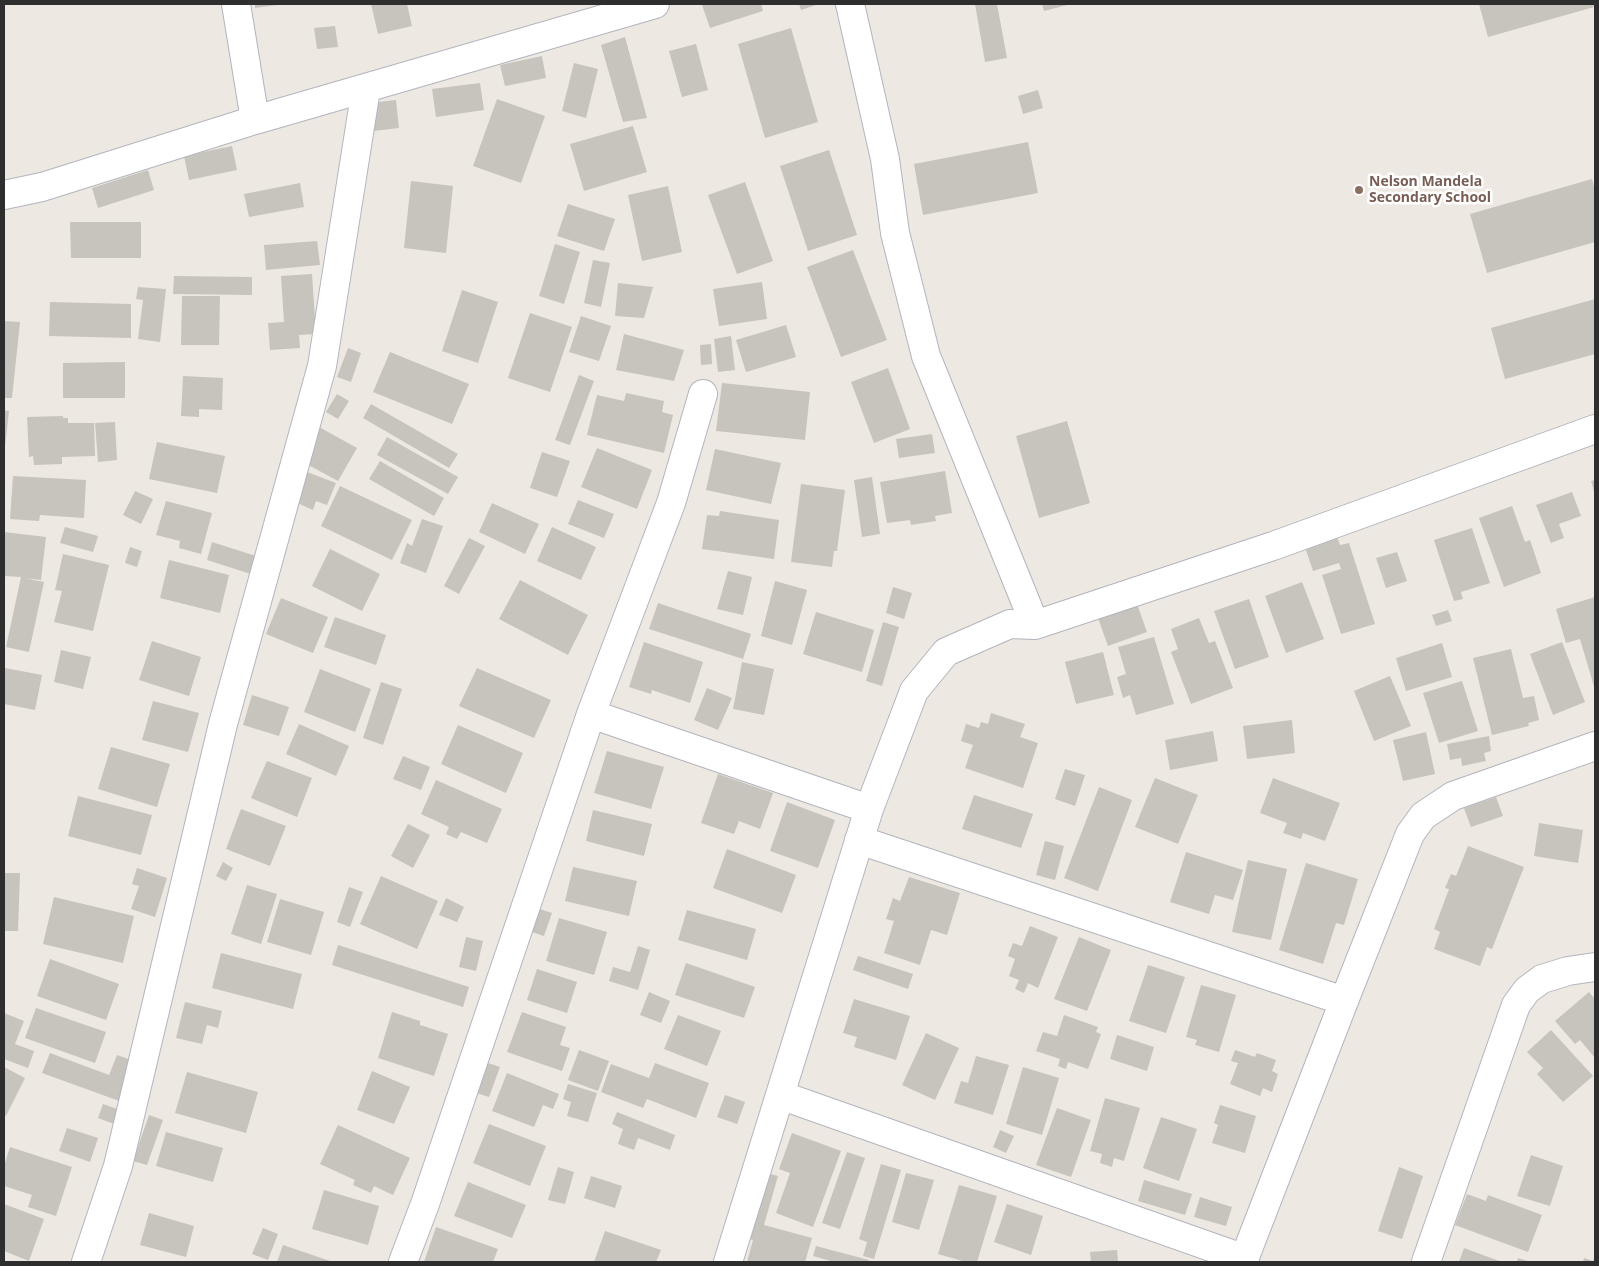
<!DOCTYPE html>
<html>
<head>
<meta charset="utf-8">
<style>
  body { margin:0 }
  #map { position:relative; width:1599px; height:1266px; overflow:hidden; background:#eee8e2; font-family:"Open Sans",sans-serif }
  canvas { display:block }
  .frame { position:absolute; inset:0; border:5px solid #2e2e2e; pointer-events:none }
</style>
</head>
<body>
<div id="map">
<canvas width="1599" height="1266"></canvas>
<div class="frame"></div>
</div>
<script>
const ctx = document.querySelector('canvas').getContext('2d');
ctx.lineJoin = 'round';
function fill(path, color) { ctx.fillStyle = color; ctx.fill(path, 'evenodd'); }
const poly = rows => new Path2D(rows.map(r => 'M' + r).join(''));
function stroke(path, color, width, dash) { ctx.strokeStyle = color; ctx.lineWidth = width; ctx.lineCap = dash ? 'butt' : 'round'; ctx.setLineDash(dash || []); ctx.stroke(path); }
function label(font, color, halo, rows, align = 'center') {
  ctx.font = font + ' "Open Sans",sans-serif'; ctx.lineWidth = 5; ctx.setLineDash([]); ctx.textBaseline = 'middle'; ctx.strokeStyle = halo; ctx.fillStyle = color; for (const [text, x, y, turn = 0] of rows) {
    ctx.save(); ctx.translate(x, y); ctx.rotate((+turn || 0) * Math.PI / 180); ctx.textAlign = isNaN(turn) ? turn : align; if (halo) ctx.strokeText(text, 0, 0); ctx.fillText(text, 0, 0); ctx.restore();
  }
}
const building = poly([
  [255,4,276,4,277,5,255,8],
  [371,4,407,4,412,26,378,34],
  [706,4,761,4,763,11,710,28,702,5],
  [799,4,819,4,801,10],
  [975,4,997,4,1007,58,985,62],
  [1042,4,1071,4,1044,11],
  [1479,4,1593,4,1594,7,1488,37],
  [335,26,338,47,317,49,314,28],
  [791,28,818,122,765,138,738,44],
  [625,37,647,118,623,122,601,45],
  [696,44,708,90,682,97,669,51],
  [542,56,546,78,505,86,500,65],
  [574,63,598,69,586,118,562,111],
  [480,83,484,110,436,117,432,89],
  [1038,90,1043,108,1023,114,1018,96],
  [497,99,545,116,521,183,473,166],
  [396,100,399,128,373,131,369,103],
  [633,126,647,172,584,191,570,144],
  [1028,142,1038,193,923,215,914,164],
  [232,146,237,170,189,180,184,156],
  [829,150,857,235,808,251,780,166],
  [148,170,154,190,98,208,92,188],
  [1592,179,1595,190,1595,242,1487,273,1470,214],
  [411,181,453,186,446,253,404,248],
  [745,182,773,261,737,274,708,195],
  [300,183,304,207,249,217,244,194],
  [668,186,682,252,642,261,628,195],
  [568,204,615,219,604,251,557,236],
  [70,222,141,222,141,258,71,258],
  [317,241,320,265,266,270,264,245],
  [555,244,580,252,564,304,539,296],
  [853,250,887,340,841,357,807,267],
  [593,260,610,263,601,307,584,303],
  [312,274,316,334,299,335,300,348,270,350,268,323,284,322,281,276],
  [174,276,252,277,252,295,173,294],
  [762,282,767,319,719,326,713,289],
  [618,283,653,287,644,318,615,316],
  [138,287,166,289,160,342,138,339,143,300,136,299],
  [462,290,498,302,478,363,442,351],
  [182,296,220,296,219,345,181,345],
  [1595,299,1595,354,1505,379,1491,328],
  [50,302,131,304,131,338,49,336],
  [530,313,572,327,550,392,508,378],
  [581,316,611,326,599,361,569,352],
  [4,321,20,322,12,398,4,398],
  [786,325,796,357,746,372,736,340],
  [624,334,684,350,674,381,616,370],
  [731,336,735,370,718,372,714,339],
  [711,344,712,364,701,365,700,345],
  [348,348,361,353,351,382,337,377],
  [390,352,469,384,452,424,373,392],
  [125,362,125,398,63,398,63,363],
  [888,368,910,429,874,443,851,382],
  [579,375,594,381,570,445,555,440],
  [183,376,223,378,222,410,199,409,199,417,181,416],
  [722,383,810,392,805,440,716,431],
  [626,393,664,401,662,412,673,415,664,453,587,435,597,395,624,401],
  [337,394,349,401,338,419,326,412],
  [371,404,458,454,449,468,363,418],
  [4,410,9,411,5,447,4,447],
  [63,416,63,418,68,418,68,423,94,423,95,456,62,457,62,464,34,465,33,456,29,457,27,417],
  [1067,421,1090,503,1039,518,1016,436],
  [115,422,117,460,98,462,95,423],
  [319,427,357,448,338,481,301,461],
  [932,434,935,453,899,458,896,439],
  [387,437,458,477,448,494,377,455],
  [157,442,225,456,217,493,149,479],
  [597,448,652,470,637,509,581,487],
  [715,449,781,463,771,504,706,490],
  [542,452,570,461,557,497,530,488],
  [380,461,444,498,434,516,369,479],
  [945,471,952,513,935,516,936,521,911,525,910,520,887,523,880,482],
  [307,472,336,483,327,505,316,501,313,510,295,502],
  [13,476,86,480,84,518,40,515,39,521,10,519],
  [872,477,880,534,862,537,854,480],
  [1595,480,1595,495,1591,481],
  [801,484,845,490,837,551,834,551,832,567,791,562],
  [340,486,412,520,392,560,321,526],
  [135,491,153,499,141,524,123,515],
  [1572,492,1581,516,1559,524,1564,538,1551,543,1536,505],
  [578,500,614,514,604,538,568,524],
  [166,501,212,513,201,554,179,548,180,541,156,535],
  [492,503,539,524,525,554,479,532],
  [1512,506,1525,542,1530,540,1541,573,1504,587,1479,518],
  [720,511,779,520,774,559,702,549,707,515,719,516],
  [422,519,443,526,426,573,400,563,407,543,412,546],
  [65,527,98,536,93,552,60,543],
  [552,527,596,547,581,580,537,561],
  [1472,528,1490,583,1461,592,1463,599,1454,601,1434,540],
  [4,532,46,537,41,580,24,578,44,582,29,652,6,647,21,577,4,576],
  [1336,534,1340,545,1349,543,1375,624,1341,634,1322,575,1341,569,1339,563,1313,571,1304,544],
  [469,538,485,546,459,594,444,586],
  [212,542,259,557,254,575,207,560],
  [130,547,142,551,137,567,125,563],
  [330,549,380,574,362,611,312,586],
  [1397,552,1407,581,1386,588,1376,558],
  [63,554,109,565,93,631,54,622,62,591,55,590],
  [169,560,229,575,220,613,160,598],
  [728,571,752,577,743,615,717,609],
  [520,580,588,615,568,655,499,619],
  [775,581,807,590,792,645,761,636],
  [1302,582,1324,639,1286,653,1265,596],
  [893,587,912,593,904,619,886,613],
  [1595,597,1595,690,1580,639,1566,643,1556,609],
  [281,598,328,617,313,653,266,634],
  [1249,599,1269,657,1235,669,1214,611],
  [658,603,751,634,743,659,649,629],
  [1137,604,1147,632,1108,646,1098,618],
  [1448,610,1452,621,1436,626,1432,615],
  [816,612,874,630,862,672,803,654],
  [335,617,386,635,376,665,324,647],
  [1199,618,1209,643,1215,641,1233,688,1191,704,1171,652,1178,649,1171,629],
  [883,622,899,627,882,686,866,681],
  [1154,637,1174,704,1136,715,1130,695,1123,698,1117,677,1126,674,1118,647],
  [152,641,201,657,189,696,139,680],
  [644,642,703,662,690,703,652,690,651,694,629,687],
  [1562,642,1585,702,1553,715,1530,654],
  [1442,643,1452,677,1406,691,1396,658],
  [1511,649,1523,698,1534,696,1539,720,1528,723,1529,726,1492,735,1473,658],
  [61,650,91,657,83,689,54,682],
  [1103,652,1114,695,1076,704,1065,662],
  [742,662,774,669,764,715,733,709],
  [5,668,42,675,35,710,4,704],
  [477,668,551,700,534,738,459,706],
  [320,669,371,689,355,732,304,712],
  [1390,676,1411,726,1374,741,1354,691],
  [1462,681,1478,731,1439,743,1423,693],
  [381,682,402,689,383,745,363,738],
  [707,688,732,698,718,730,694,720],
  [252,695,289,707,279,736,243,725],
  [153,701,199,713,188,752,142,740],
  [991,713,1025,724,1020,737,1038,743,1023,788,965,768,973,745,961,741,966,724,979,728,981,722,988,724],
  [1292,720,1295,753,1247,759,1243,726],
  [299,724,349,746,336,776,286,754],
  [458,725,523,753,506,793,441,764],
  [1213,731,1218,761,1170,770,1165,740],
  [1426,732,1435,774,1403,781,1393,740],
  [1489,736,1491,751,1484,753,1486,761,1462,766,1461,758,1450,760,1447,744],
  [111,747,170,764,157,807,98,789],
  [607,751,664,767,651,809,594,793],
  [403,756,430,767,421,790,393,779],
  [267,761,312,778,297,817,251,798],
  [1065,769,1085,775,1075,806,1055,799],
  [718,774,773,793,760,829,739,821,734,834,701,823],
  [1155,778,1198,795,1178,844,1135,827],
  [1273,778,1340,803,1325,841,1303,833,1301,839,1283,833,1287,823,1260,813],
  [436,780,502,809,487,843,461,832,457,839,446,834,449,827,421,814],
  [1099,787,1132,800,1098,891,1064,878],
  [974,795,1033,814,1021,848,962,829],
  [78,796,152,815,141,855,68,836],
  [1496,797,1503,816,1471,827,1464,808],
  [787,802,835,820,818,868,770,851],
  [241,809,286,826,270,866,226,849],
  [593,810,652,824,644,856,586,841],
  [1539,823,1583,830,1578,863,1534,856],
  [408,824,430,835,413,868,391,856],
  [1045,841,1064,846,1055,880,1036,875],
  [1468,846,1524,867,1492,949,1487,947,1480,966,1434,949,1440,932,1434,929,1449,889,1445,888,1451,874,1456,876],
  [727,849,796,875,782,913,713,888],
  [1186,852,1243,870,1233,900,1215,895,1209,914,1170,902],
  [1248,860,1287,869,1271,940,1232,932],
  [223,862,233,868,226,881,216,876],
  [1306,863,1358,879,1344,925,1336,923,1323,964,1279,950],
  [573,867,637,881,629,916,565,901],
  [137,868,167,878,155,917,131,909,139,886,132,884],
  [4,873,20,873,18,931,4,931],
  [381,876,438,901,417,949,360,924],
  [909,877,960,893,947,935,931,930,920,965,884,953,894,921,886,919,893,898,900,901],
  [247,885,277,894,261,944,231,934],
  [349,887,363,892,350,927,337,922],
  [54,897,134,916,123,963,43,944],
  [446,898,464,907,457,922,439,915],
  [280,899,324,912,311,955,267,942],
  [537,908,552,913,544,936,529,931],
  [687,910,756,929,747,960,678,940],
  [559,918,607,932,594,975,546,961],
  [1030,926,1058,937,1038,988,1028,983,1024,993,1015,989,1019,980,1009,976,1015,959,1008,956,1013,943,1022,946],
  [466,937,483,941,476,971,459,967],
  [1079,937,1111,950,1087,1011,1054,999],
  [338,945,469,987,463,1007,332,965],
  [638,946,650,950,638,990,609,981,613,967,630,972],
  [221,953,302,974,293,1009,212,988],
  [858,956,913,974,908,989,853,970],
  [50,959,119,984,106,1020,37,996],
  [686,963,755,987,744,1018,675,995],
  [1148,965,1185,977,1166,1033,1129,1021],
  [537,969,577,982,567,1013,527,1000],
  [1201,985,1236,995,1219,1052,1195,1045,1197,1040,1186,1037],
  [649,992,670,1001,661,1023,640,1015],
  [1589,992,1595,999,1595,1058,1580,1040,1575,1044,1555,1021],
  [854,999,910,1016,896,1060,854,1047,857,1037,843,1033],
  [185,1002,222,1011,218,1028,207,1025,202,1044,176,1038],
  [36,1008,106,1032,95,1063,25,1038],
  [392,1012,420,1021,420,1025,448,1034,434,1076,378,1058],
  [522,1012,566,1027,560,1045,570,1048,562,1071,507,1052],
  [4,1013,24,1021,15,1044,34,1051,28,1068,4,1059],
  [678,1015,721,1031,707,1066,664,1049],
  [1064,1015,1098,1027,1096,1032,1101,1034,1088,1069,1068,1062,1066,1069,1058,1066,1060,1059,1036,1051,1043,1032,1057,1036],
  [1551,1030,1593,1076,1563,1102,1537,1074,1543,1068,1527,1052],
  [926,1033,959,1048,935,1100,902,1085],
  [1117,1035,1154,1047,1147,1071,1110,1059],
  [579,1050,609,1061,598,1091,568,1080],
  [1235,1050,1255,1057,1257,1053,1276,1060,1272,1071,1278,1074,1272,1092,1263,1088,1260,1096,1230,1084,1238,1063,1231,1061],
  [50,1053,109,1075,117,1055,137,1062,122,1102,42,1073],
  [976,1056,1009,1065,993,1115,954,1103,961,1081,968,1083],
  [488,1063,500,1067,489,1097,477,1093],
  [655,1063,709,1083,696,1118,647,1099,643,1108,601,1092,611,1064,649,1078],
  [4,1067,25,1078,6,1116,4,1115],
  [1023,1067,1059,1078,1042,1135,1006,1124],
  [372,1071,410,1087,394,1124,357,1110],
  [187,1072,258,1092,246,1133,175,1113],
  [507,1073,559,1094,553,1109,543,1105,534,1127,492,1111],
  [568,1084,597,1093,588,1122,567,1116,571,1102,563,1099],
  [725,1095,745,1102,737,1124,717,1117],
  [1105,1098,1140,1108,1124,1161,1114,1158,1112,1167,1100,1163,1102,1154,1090,1151],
  [103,1104,120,1110,114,1124,98,1118],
  [1220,1105,1256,1116,1245,1153,1212,1143,1218,1125,1214,1123],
  [1057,1108,1091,1120,1071,1177,1036,1165],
  [617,1112,675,1135,670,1150,638,1138,634,1150,618,1144,623,1129,612,1124],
  [149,1115,163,1120,147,1165,133,1161],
  [1161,1117,1197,1129,1179,1181,1143,1168],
  [489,1124,546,1146,530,1186,473,1163],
  [338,1125,410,1158,393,1195,374,1186,371,1193,353,1185,355,1180,320,1164],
  [67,1128,98,1138,90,1162,59,1151],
  [1000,1130,1014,1136,1006,1153,993,1147],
  [166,1132,223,1148,213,1182,156,1166],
  [792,1133,841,1151,813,1227,776,1213,790,1173,779,1169],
  [10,1147,72,1167,56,1216,28,1207,32,1195,4,1186,4,1166],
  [847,1152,865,1158,840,1229,822,1223],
  [1531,1155,1563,1166,1550,1206,1517,1196],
  [881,1164,901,1170,874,1259,863,1256,867,1242,859,1239],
  [558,1167,574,1172,565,1204,548,1200],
  [1399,1167,1423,1176,1402,1239,1378,1231],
  [763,1172,778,1176,764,1225,812,1238,805,1262,747,1262,753,1240,744,1238],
  [906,1173,934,1180,919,1230,892,1222],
  [591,1176,622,1186,615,1208,584,1198],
  [1144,1180,1192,1194,1185,1215,1138,1201],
  [468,1182,526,1205,512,1238,454,1216],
  [959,1185,997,1196,977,1262,966,1262,938,1254],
  [324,1190,379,1206,368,1245,312,1229],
  [1467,1194,1486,1201,1488,1195,1542,1215,1528,1252,1455,1225],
  [1200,1197,1232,1207,1226,1226,1194,1217],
  [4,1204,44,1219,29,1261,4,1251],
  [1007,1204,1043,1216,1031,1255,994,1242],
  [149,1213,194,1226,186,1257,140,1245],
  [436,1227,498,1249,493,1262,424,1262],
  [263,1228,278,1234,268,1260,252,1254],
  [605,1231,661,1250,656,1262,594,1262],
  [283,1245,333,1262,277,1262],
  [816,1246,869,1260,868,1262,834,1262,813,1256],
  [1464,1248,1502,1262,1459,1262],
  [1117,1250,1118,1262,1091,1262,1090,1252],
  [1595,1256,1595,1262,1583,1262,1584,1258,1593,1261],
  [1518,1258,1531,1262,1517,1262]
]);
const street = poly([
  [236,4,255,120],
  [850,4,885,159,895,233,926,356,1035,625],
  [4,195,42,187,255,120,655,4],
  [591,714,869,809],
  [859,840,1344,1001],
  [780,1095,1245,1259],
  [86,1262,118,1166,223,724,322,366,366,89],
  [403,1262,425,1204,591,714,671,503,703,394],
  [728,1262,869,809,914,691,946,652,1010,624,1035,625,1273,546,1595,429],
  [1243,1262,1344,1001,1410,834,1423,816,1453,796,1595,746],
  [1426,1262,1516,1005,1527,990,1542,979,1568,971,1595,967]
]);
const markers = [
  [1359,190,5,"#8d6e63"]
];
const educationNames = [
  ["Nelson Mandela",1369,182],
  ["Secondary School",1369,198]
];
fill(building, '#c7c3bd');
stroke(street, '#b2b5bd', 30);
stroke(street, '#fff', 28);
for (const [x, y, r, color] of markers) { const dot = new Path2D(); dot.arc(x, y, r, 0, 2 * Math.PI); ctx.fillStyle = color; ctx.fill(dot); stroke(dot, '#fff', 2); }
label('bold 14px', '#785e54', '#fff', educationNames, 'left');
</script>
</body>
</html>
